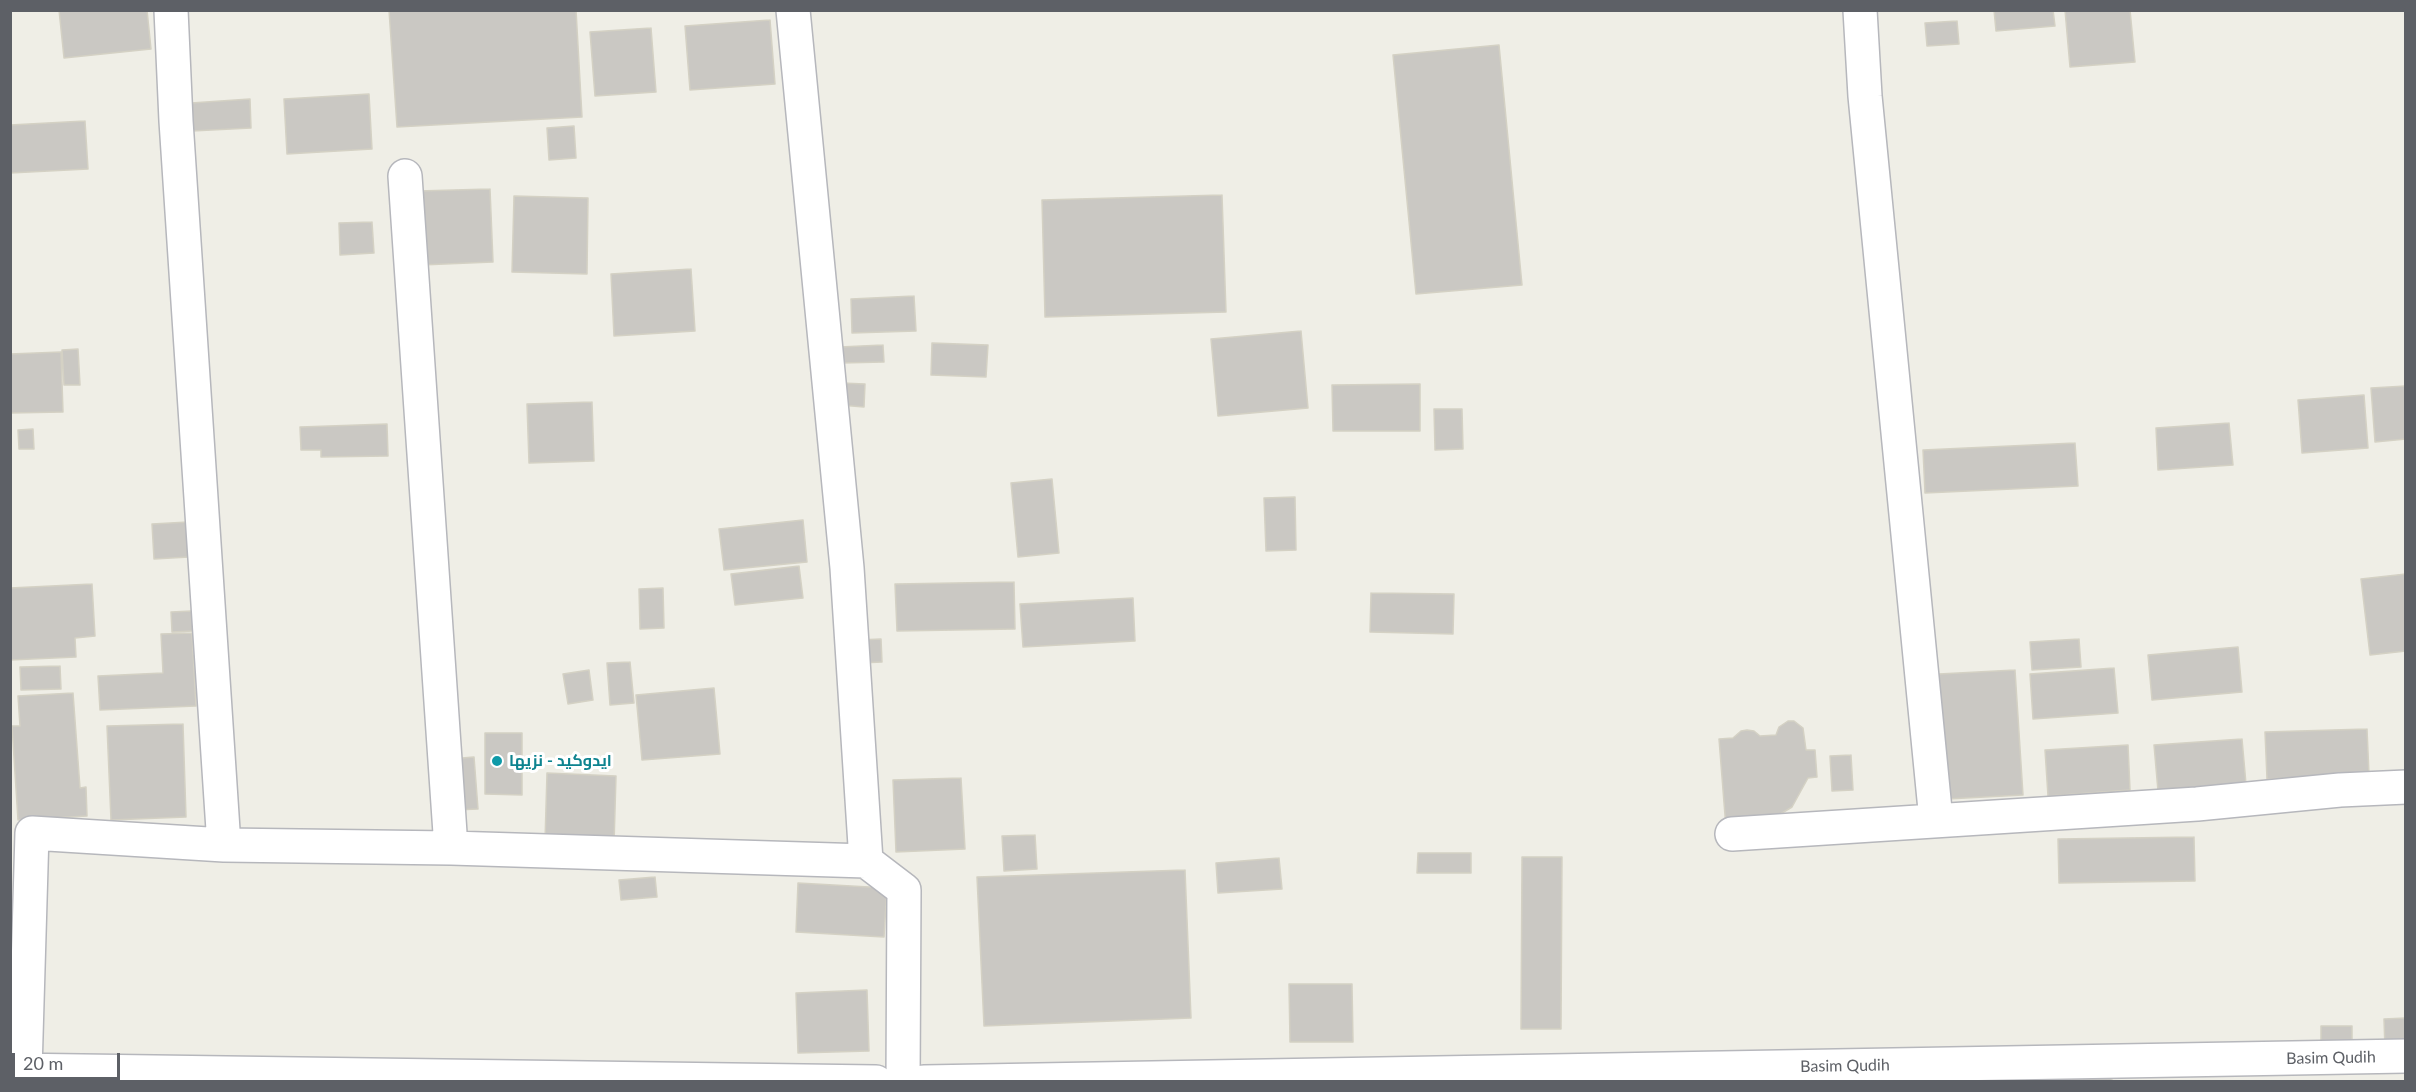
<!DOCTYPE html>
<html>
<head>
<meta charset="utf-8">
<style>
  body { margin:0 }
  #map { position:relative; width:2416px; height:1092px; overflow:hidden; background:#efeee6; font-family:Lato,sans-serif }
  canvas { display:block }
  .frame { position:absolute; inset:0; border:12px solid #5d6066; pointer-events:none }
  .scale { position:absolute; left:12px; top:1053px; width:108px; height:27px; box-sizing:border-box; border:3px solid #5d6066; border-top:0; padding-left:8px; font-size:18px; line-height:21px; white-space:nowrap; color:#5d6066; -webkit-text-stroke:4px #fff; paint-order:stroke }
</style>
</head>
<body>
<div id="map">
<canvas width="2416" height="1092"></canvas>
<div class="frame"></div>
<div class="scale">20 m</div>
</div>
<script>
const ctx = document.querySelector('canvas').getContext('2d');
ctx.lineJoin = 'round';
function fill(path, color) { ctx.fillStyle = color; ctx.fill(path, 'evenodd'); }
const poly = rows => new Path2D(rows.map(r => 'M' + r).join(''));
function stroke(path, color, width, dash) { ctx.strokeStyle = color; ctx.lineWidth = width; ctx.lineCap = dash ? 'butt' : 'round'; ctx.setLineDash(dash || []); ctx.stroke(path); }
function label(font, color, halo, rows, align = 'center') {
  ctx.font = font + ' Lato,Cairo,sans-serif'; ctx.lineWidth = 6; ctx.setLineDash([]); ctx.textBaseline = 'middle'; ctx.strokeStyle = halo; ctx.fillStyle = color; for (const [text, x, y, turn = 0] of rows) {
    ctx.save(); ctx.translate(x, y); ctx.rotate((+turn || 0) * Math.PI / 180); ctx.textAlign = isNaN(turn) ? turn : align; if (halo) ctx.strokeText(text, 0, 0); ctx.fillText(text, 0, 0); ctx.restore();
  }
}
const building = poly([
  [59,10,147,10,151,49,64,58,59,10],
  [389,10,576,10,582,117,397,127,389,10],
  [1994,10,2053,10,2055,26,1996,31,1994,10],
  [2065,10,2130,10,2135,62,2070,67,2065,10],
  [770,20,775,84,690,90,685,26,770,20],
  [1957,21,1959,44,1927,46,1925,23,1957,21],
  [651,28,656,92,595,96,590,32,651,28],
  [1499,45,1522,285,1416,294,1393,55,1499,45],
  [369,94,372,149,287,154,284,99,369,94],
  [250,99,251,128,192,131,191,103,250,99],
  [85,121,88,169,10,173,10,125,85,121],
  [574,126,576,158,549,160,547,128,574,126],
  [490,189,493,262,421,265,418,191,490,189],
  [1222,195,1226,312,1045,317,1042,200,1222,195],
  [514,196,588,198,587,274,512,272,514,196],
  [372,222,374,253,340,255,339,223,372,222],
  [691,269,695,331,614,336,611,274,691,269],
  [914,296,916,331,852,333,851,299,914,296],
  [1301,331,1308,408,1218,416,1211,339,1301,331],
  [932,343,988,345,986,377,931,375,932,343],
  [883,345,884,362,841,363,840,347,883,345],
  [78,349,80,385,64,385,62,350,78,349],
  [61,352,63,412,10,413,10,354,61,352],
  [841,383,865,384,864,407,840,405,841,383],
  [1420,384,1420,431,1333,431,1332,385,1420,384],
  [2406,386,2406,439,2375,442,2371,388,2406,386],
  [2364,395,2368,448,2302,453,2298,400,2364,395],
  [592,402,594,461,529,463,527,404,592,402],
  [1434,409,1462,409,1463,449,1435,450,1434,409],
  [2229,423,2233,465,2158,470,2156,428,2229,423],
  [387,424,388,456,321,457,321,450,301,450,300,427,387,424],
  [33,429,34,449,19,449,18,430,33,429],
  [2075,443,2078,486,1925,493,1923,450,2075,443],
  [1052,479,1059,553,1018,557,1011,483,1052,479],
  [1295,497,1296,550,1266,551,1264,498,1295,497],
  [803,520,807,562,724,570,719,529,803,520],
  [188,522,189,557,154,559,152,524,188,522],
  [799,566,803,598,735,605,731,574,799,566],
  [2406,574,2406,651,2370,655,2361,579,2406,574],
  [1014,582,1015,629,897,631,895,584,1014,582],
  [92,584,95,636,75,638,76,657,10,660,10,588,92,584],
  [663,588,664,628,640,629,639,589,663,588],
  [1371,593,1454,594,1453,634,1370,632,1371,593],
  [1133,598,1135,641,1023,647,1020,604,1133,598],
  [192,611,193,631,172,632,171,612,192,611],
  [192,633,196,706,100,710,98,676,163,673,161,634,192,633],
  [881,639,882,662,860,663,859,640,881,639],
  [2079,639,2081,667,2032,670,2030,642,2079,639],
  [2238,647,2242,692,2152,700,2148,655,2238,647],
  [630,662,634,703,610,705,607,663,630,662],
  [60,666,61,689,21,690,20,667,60,666],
  [2114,668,2118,713,2033,719,2030,674,2114,668],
  [589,670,593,700,568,704,563,674,589,670],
  [2015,670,2023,795,1947,799,1939,674,2015,670],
  [714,688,720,754,642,760,636,695,714,688],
  [73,693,80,788,86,787,87,816,18,820,12,726,20,726,18,696,73,693],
  [1788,721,1794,721,1803,728,1806,750,1815,750,1817,777,1808,778,1792,807,1762,825,1726,828,1719,739,1733,738,1741,731,1747,730,1754,731,1760,736,1776,735,1779,727,1788,721],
  [183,724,186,817,111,820,107,726,183,724],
  [2367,729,2369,775,2267,779,2265,732,2367,729],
  [485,733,522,733,522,795,485,794,485,733],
  [2242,739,2246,784,2158,791,2154,745,2242,739],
  [2128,745,2130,790,2048,796,2045,750,2128,745],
  [1851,755,1853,790,1832,791,1830,756,1851,755],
  [474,757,478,809,455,810,450,759,474,757],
  [547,773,616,776,614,844,545,841,547,773],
  [961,778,965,849,896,852,893,780,961,778],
  [1035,835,1037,869,1004,871,1002,836,1035,835],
  [2194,837,2195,881,2059,883,2058,839,2194,837],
  [1418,853,1471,853,1471,873,1417,873,1418,853],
  [1522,857,1562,857,1561,1029,1521,1029,1522,857],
  [1279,858,1282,889,1218,893,1216,863,1279,858],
  [1185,870,1191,1018,984,1026,977,877,1185,870],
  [655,877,657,897,621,900,619,880,655,877],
  [798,883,887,888,884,937,796,932,798,883],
  [1289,984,1352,984,1353,1042,1290,1042,1289,984],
  [867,990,869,1051,798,1053,796,993,867,990],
  [2406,1018,2406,1049,2385,1049,2384,1019,2406,1018],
  [2321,1026,2352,1026,2352,1047,2321,1047,2321,1026],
  [2111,1067,2112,1082,2048,1082,2047,1070,2111,1067]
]);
const minor = poly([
  [171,10,176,121,224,845,451,848,866,861],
  [793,10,847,568,866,861,904,890,903,1082],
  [1860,10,1865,96,1936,820],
  [405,176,451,848],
  [1732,834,2197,804,2340,790,2406,787],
  [10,1070,876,1082],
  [25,1070,32,833,224,845],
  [924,1082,2406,1056]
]);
const markers = [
  [497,761,6,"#0f9aa8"]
];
const cultureNames = [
  ["ايدوكيد - نزيها",509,761]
];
const streetNames = [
  ["Basim Qudih",2331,1058,-1],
  ["Basim Qudih",1845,1066,-1]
];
fill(building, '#cac8c3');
stroke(building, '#d4d1c4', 1.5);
stroke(minor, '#b6b7bc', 36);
stroke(minor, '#fff', 33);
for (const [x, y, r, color] of markers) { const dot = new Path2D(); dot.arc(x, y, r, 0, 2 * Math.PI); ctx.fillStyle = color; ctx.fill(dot); stroke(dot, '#fff', 2); }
label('bold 16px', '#0d838f', '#fff', cultureNames, 'left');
label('16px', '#5d6066', '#fff', streetNames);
</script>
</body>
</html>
